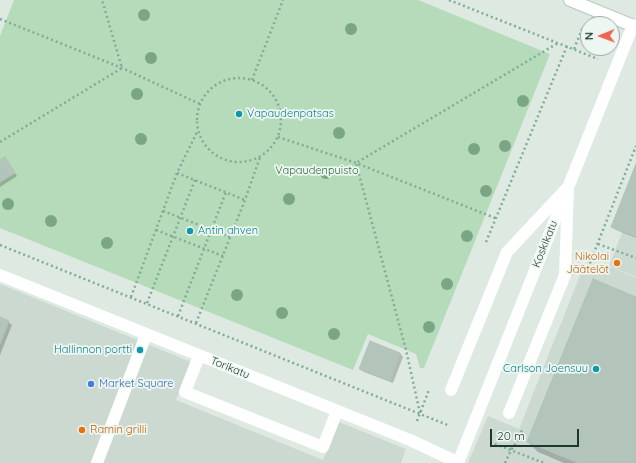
<!DOCTYPE html>
<html>
<head>
<meta charset="utf-8">
<style>
  body { margin:0 }
  #map { position:relative; width:636px; height:463px; overflow:hidden; background:#dee9e2; font-family:Quicksand,sans-serif }
  canvas { display:block }
  .north { position:absolute; left:580px; top:16px; width:40px; height:40px; box-sizing:border-box; background:#eef6f1; border:1px solid #9baaa3; border-radius:50%; rotate:269deg; font-size:11px; font-weight:700; line-height:16px; text-align:center; color:#1f382e }
  .north::after { content:''; display:block; margin:auto; width:14px; height:18px; background:#f16354; clip-path:polygon(50% 0,100% 100%,50% 72%,0 100%) }
  .scale { position:absolute; left:490px; top:429px; width:89px; height:18px; box-sizing:border-box; border:2px solid #1f382e; border-top:0; padding-left:5px; font-size:12px; line-height:14px; white-space:nowrap; color:#1f382e; -webkit-text-stroke:3px #eef6f1; paint-order:stroke }
</style>
</head>
<body>
<div id="map">
<canvas width="636" height="463"></canvas>
<div class="north">N</div>
<div class="scale">20 m</div>
</div>
<script>
const ctx = document.querySelector('canvas').getContext('2d');
ctx.lineJoin = 'round';
function fill(path, color) { ctx.fillStyle = color; ctx.fill(path, 'evenodd'); }
const poly = rows => new Path2D(rows.map(r => 'M' + r).join(''));
function stroke(path, color, width, dash) { ctx.strokeStyle = color; ctx.lineWidth = width; ctx.lineCap = dash ? 'butt' : 'round'; ctx.setLineDash(dash || []); ctx.stroke(path); }
function label(font, color, halo, rows, align = 'center') {
  ctx.font = font + ' Quicksand,sans-serif'; ctx.lineWidth = 3.5; ctx.setLineDash([]); ctx.textBaseline = 'middle'; ctx.strokeStyle = halo; ctx.fillStyle = color; for (const [text, x, y, turn = 0] of rows) {
    ctx.save(); ctx.translate(x, y); ctx.rotate((+turn || 0) * Math.PI / 180); ctx.textAlign = isNaN(turn) ? turn : align; if (halo) ctx.strokeText(text, 0, 0); ctx.fillText(text, 0, 0); ctx.restore();
  }
}
const built = poly([
  [636,197,636,277,609,266],
  [608,266,636,278,636,463,468,463,488,416,519,429,581,273],
  [0,284,191,362,176,400,323,460,339,422,406,449,401,463,0,463]
]);
const green = poly([
  [14,0,418,0,550,54,424,368,420,368,416,354,368,334,353,370,0,228,0,36]
]);
const shadow = poly([
  [5,159,17,176,0,187,0,162],
  [636,166,636,238,616,230,612,227],
  [636,298,636,463,564,463,538,452,528,442],
  [0,318,8,322,12,325,0,355],
  [371,342,400,353,403,357,393,383,364,372,360,369]
]);
const building = poly([
  [5,157,15,173,0,182,0,160,5,157],
  [636,164,636,237,611,227,636,164],
  [593,279,636,297,636,463,578,463,527,442,593,279],
  [0,317,9,321,0,344,0,317],
  [370,341,400,353,390,381,359,369,370,341]
]);
const path = poly([
  [449,0,598,59],
  [0,19,122,68,200,104],
  [574,49,583,27],
  '197 120a42 42 0 1 1 84 0a42 42 0 1 1-84 0Z',
  [252,80,283,0],
  [278,137,356,163,495,218],
  [0,142,122,68,102,0],
  [177,173,245,200],
  [163,211,230,237],
  [156,230,223,256],
  [486,242,567,46],
  [598,244,636,258],
  [0,245,450,426],
  [588,268,636,146],
  [131,297,177,173,198,130],
  [147,303,195,180],
  [178,316,226,192],
  [196,323,245,200,260,157],
  [420,413,406,350,356,163,558,43],
  [417,421,429,390],
  [490,442,544,463],
  [505,463,511,450,519,439,522,430]
]);
const service = poly([
  [199,356,185,392,323,447,337,411],
  [451,390,507,252,568,187],
  [509,413,565,275,568,189]
]);
const pedestrian = poly([
  [97,463,146,335]
]);
const minor = poly([
  [0,275,410,440,459,463],
  [458,463,633,25]
]);
const secondary = poly([
  [570,0,636,27]
]);
const trees = [
  [144,15],
  [351,29],
  [151,58],
  [137,94],
  [523,101],
  [339,133],
  [141,139],
  [505,146],
  [474,149],
  [326,173],
  [486,191],
  [289,199],
  [8,204],
  [51,221],
  [467,236],
  [107,243],
  [447,284],
  [237,295],
  [282,313],
  [429,327],
  [334,334]
];
const markers = [
  [239,114,4,"#0f9aa8"],
  [190,231,4,"#0f9aa8"],
  [617,263,4,"#e8710a"],
  [140,350,4,"#0f9aa8"],
  [596,369,4,"#0f9aa8"],
  [91,384,4,"#3f7fe0"],
  [82,430,4,"#e8710a"]
];
const cultureNames = [
  ["Vapaudenpatsas",247,114],
  ["Antin ahven",198,231],
  ["Hallinnon portti",132,350,"right"],
  ["Carlson Joensuu",588,369,"right"]
];
const parkNames = [
  ["Vapaudenpuisto",317,171]
];
const streetNames = [
  ["Koskikatu",545,244,-68],
  ["Torikatu",230,368,22]
];
const foodNames = [
  ["Nikolai",609,257],
  ["Jäätelöt",609,270],
  ["Ramin grilli",90,430,"left"]
];
const shopNames = [
  ["Market Square",99,384]
];
fill(built, '#ccd9d1');
fill(green, '#b6dbba');
fill(shadow, '#0003');
fill(building, '#b3c4bb');
stroke(building, '#b0c3b8', 1);
stroke(secondary, '#b1c9bd', 14);
stroke(path, '#7ead97', 2.5, [2, 3]);
stroke(service, '#fff', 12);
stroke(pedestrian, '#fff', 12);
stroke(minor, '#fff', 12);
stroke(secondary, '#fff', 12);
ctx.fillStyle = '#7ba686';
for (const [x, y] of trees) { ctx.beginPath(); ctx.arc(x, y, 6, 0, 2 * Math.PI); ctx.fill(); }
for (const [x, y, r, color] of markers) { const dot = new Path2D(); dot.arc(x, y, r, 0, 2 * Math.PI); ctx.fillStyle = color; ctx.fill(dot); stroke(dot, '#eef6f1', 1.5); }
label('11px', '#0d838f', '#eef6f1', cultureNames, 'left');
label('11px', '#2a6f3a', '#eef6f1', parkNames);
label('11px', '#1f382e', '#eef6f1', streetNames);
label('11px', '#c56008', '#eef6f1', foodNames, 'right');
label('11px', '#366cbe', '#eef6f1', shopNames, 'left');
</script>
</body>
</html>
